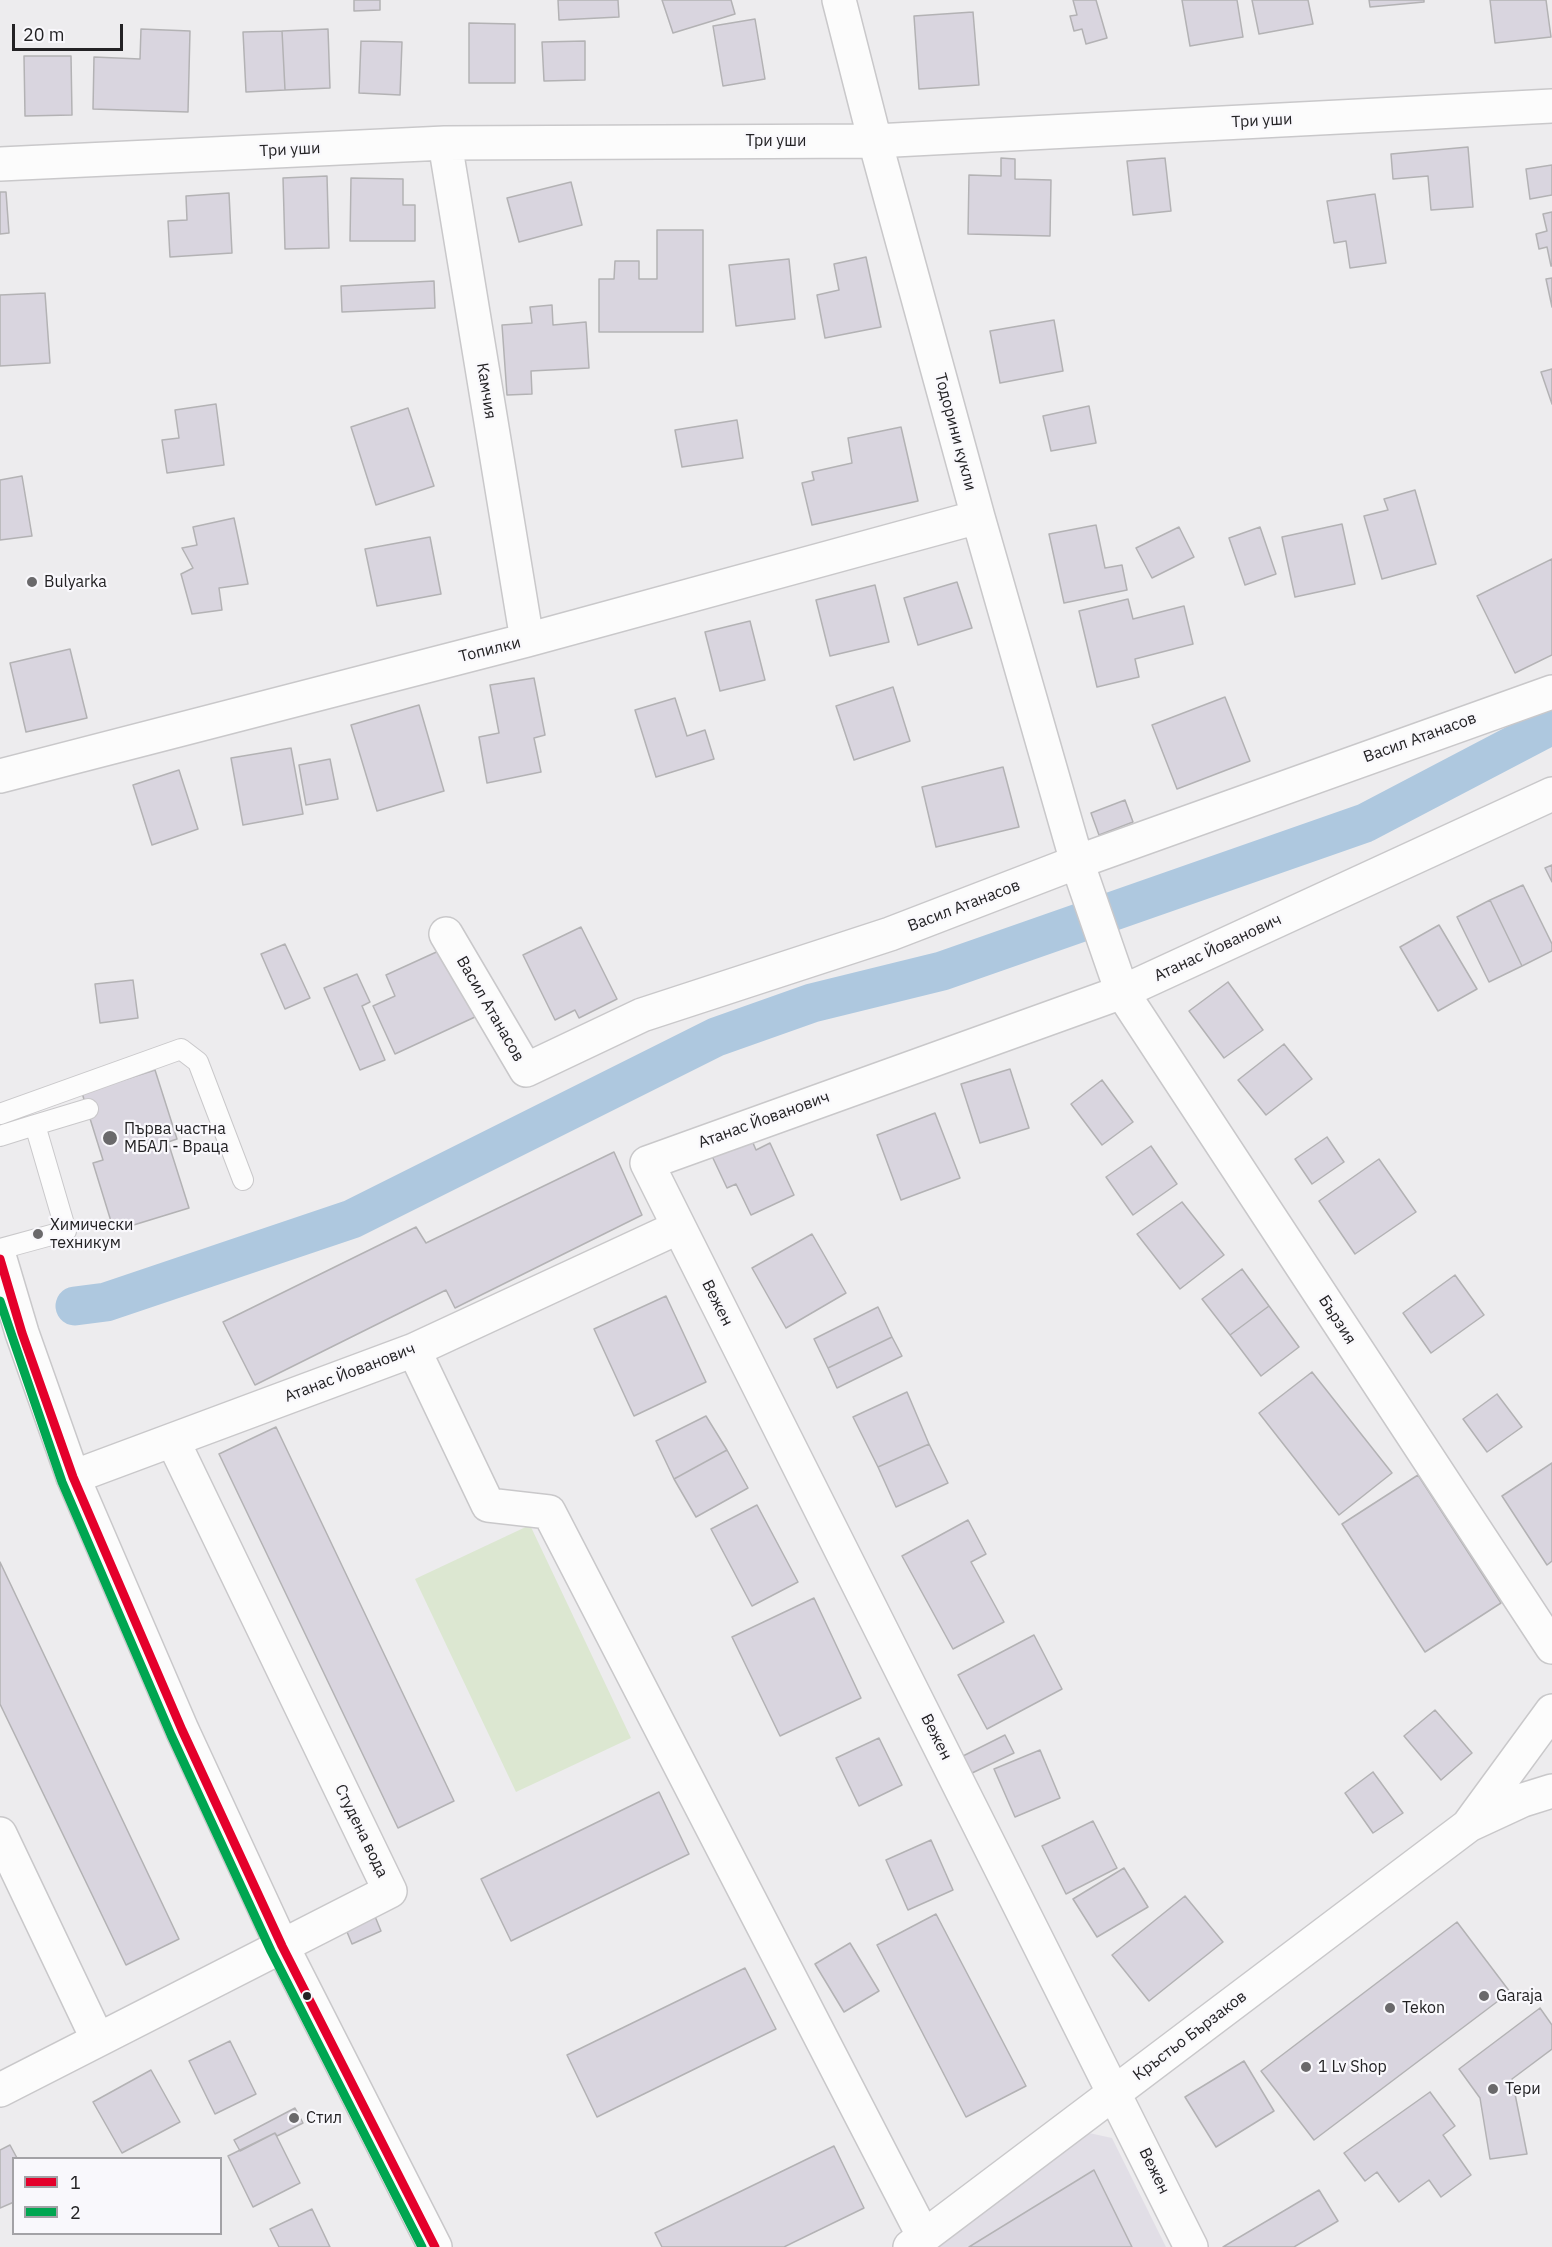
<!DOCTYPE html>
<html>
<head>
<meta charset="utf-8">
<style>
  body { margin:0 }
  #map { position:relative; width:1552px; height:2247px; overflow:hidden; background:#edecee; font-family:"IBM Plex Sans",sans-serif }
  canvas { display:block }
  .legend { position:absolute; left:12px; top:2157px; width:210px; height:78px; box-sizing:border-box; background:#f9f8fc; border:2px solid #a3a2a6; margin:0; padding:8px 10px; list-style:none; font-size:18px; color:#232224 }
  .legend li { display:flex; align-items:center; gap:12px; height:30px }
  .legend b { width:30px; border:2px solid #a3a2a6 }
  .scale { position:absolute; left:12px; top:24px; width:111px; height:27px; box-sizing:border-box; border:3px solid #232224; border-top:0; padding-left:8px; font-size:18px; line-height:21px; white-space:nowrap; color:#232224; -webkit-text-stroke:4px #f9f8fc; paint-order:stroke }
</style>
</head>
<body>
<div id="map">
<canvas width="1552" height="2247"></canvas>
<ul class="legend">
<li><b style="height:8px;background:#e4002b"></b>1</li>
<li><b style="height:8px;background:#00a651"></b>2</li>
</ul>
<div class="scale">20 m</div>
</div>
<script>
const ctx = document.querySelector('canvas').getContext('2d');
ctx.lineJoin = 'round';
function fill(path, color) { ctx.fillStyle = color; ctx.fill(path, 'evenodd'); }
const poly = rows => new Path2D(rows.map(r => 'M' + r).join(''));
function stroke(path, color, width, dash) { ctx.strokeStyle = color; ctx.lineWidth = width; ctx.lineCap = dash ? 'butt' : 'round'; ctx.setLineDash(dash || []); ctx.stroke(path); }
function label(font, color, halo, rows, align = 'center') {
  ctx.font = font + ' "IBM Plex Sans",sans-serif'; ctx.lineWidth = 4.5; ctx.setLineDash([]); ctx.textBaseline = 'middle'; ctx.strokeStyle = halo; ctx.fillStyle = color; for (const [text, x, y, turn = 0] of rows) {
    ctx.save(); ctx.translate(x, y); ctx.rotate((+turn || 0) * Math.PI / 180); ctx.textAlign = isNaN(turn) ? turn : align; if (halo) ctx.strokeText(text, 0, 0); ctx.fillText(text, 0, 0); ctx.restore();
  }
}
const built = poly([
  [1089,2133,1112,2138,1166,2247,936,2247]
]);
const green = poly([
  [530,1525,631,1738,516,1792,415,1579]
]);
const canal = poly([
  [75,1306,106,1302,352,1219,716,1037,812,1003,942,971,1365,823,1552,725]
]);
const building = poly([
  [354,0,380,0,380,10,354,11,354,0],
  [558,0,618,0,619,17,559,20,558,0],
  [662,0,731,0,735,14,673,33,662,0],
  [1073,0,1096,0,1107,38,1086,44,1082,29,1074,31,1070,16,1077,15,1073,0],
  [1182,0,1237,0,1243,37,1190,46,1182,0],
  [1252,0,1308,0,1313,24,1259,34,1252,0],
  [1369,0,1424,0,1424,2,1370,7,1369,0],
  [1490,0,1546,0,1551,37,1495,43,1490,0],
  [973,12,979,85,919,89,914,16,973,12],
  [755,19,765,79,723,86,713,26,755,19],
  [469,23,515,24,515,83,469,83,469,23],
  [141,29,190,31,188,112,93,109,94,57,140,59,141,29],
  [328,29,330,88,285,90,282,31,328,29],
  [282,31,285,90,246,92,243,32,282,31],
  [361,41,402,42,400,95,359,93,361,41],
  [585,41,585,80,544,81,542,42,585,41],
  [24,56,71,56,72,115,25,116,24,56],
  [1468,147,1473,207,1431,210,1428,176,1393,179,1391,154,1468,147],
  [1001,158,1015,159,1015,179,1051,180,1050,236,968,234,969,175,1001,176,1001,158],
  [1165,158,1171,211,1133,215,1127,161,1165,158],
  [1552,165,1552,195,1530,199,1526,169,1552,165],
  [327,176,329,248,285,249,283,178,327,176],
  [351,178,403,179,403,205,415,205,415,241,350,241,351,178],
  [571,182,582,225,519,242,507,198,571,182],
  [0,192,6,192,9,233,0,234,0,192],
  [229,193,232,253,170,257,168,221,187,220,186,196,229,193],
  [1375,194,1386,263,1350,268,1346,241,1334,243,1327,201,1375,194],
  [1552,212,1552,266,1551,266,1547,247,1539,249,1536,234,1547,231,1543,214,1552,212],
  [657,230,703,230,703,332,599,332,599,279,614,279,615,261,639,261,639,279,657,279,657,230],
  [866,257,881,327,825,338,817,295,839,290,834,264,866,257],
  [789,259,795,319,736,326,729,265,789,259],
  [1552,278,1552,307,1546,279,1552,278],
  [434,281,435,308,342,312,341,286,434,281],
  [45,293,50,363,0,366,0,295,45,293],
  [552,305,553,325,586,322,589,368,531,371,532,394,507,395,502,325,532,323,530,307,552,305],
  [1054,320,1063,371,1000,383,990,331,1054,320],
  [1552,369,1552,404,1541,372,1552,369],
  [216,404,224,465,167,473,162,440,179,438,175,410,216,404],
  [1089,406,1096,443,1051,451,1043,416,1089,406],
  [408,408,434,486,376,505,351,427,408,408],
  [737,420,743,458,682,467,675,430,737,420],
  [901,427,918,501,812,525,802,483,814,480,812,472,852,463,848,438,901,427],
  [22,476,32,536,0,540,0,480,22,476],
  [1415,490,1436,564,1382,579,1364,516,1388,510,1384,499,1415,490],
  [234,518,248,584,219,588,222,610,192,614,181,574,193,568,182,548,197,545,193,527,234,518],
  [1342,524,1355,584,1295,597,1282,537,1342,524],
  [1096,525,1105,568,1122,565,1127,590,1064,603,1049,534,1096,525],
  [1179,527,1194,557,1152,578,1136,548,1179,527],
  [1260,527,1276,574,1245,585,1229,538,1260,527],
  [430,537,441,594,377,606,365,549,430,537],
  [1552,559,1552,655,1515,673,1477,596,1552,559],
  [957,582,972,628,918,645,904,598,957,582],
  [875,585,889,642,830,656,816,600,875,585],
  [1128,599,1133,619,1184,606,1193,644,1135,659,1139,677,1097,687,1079,611,1128,599],
  [750,621,765,680,720,691,705,632,750,621],
  [70,649,87,718,26,732,10,663,70,649],
  [534,678,545,735,534,738,541,772,487,783,479,737,499,733,490,685,534,678],
  [893,687,910,741,854,760,836,706,893,687],
  [1225,697,1250,761,1177,789,1152,725,1225,697],
  [675,698,687,736,705,730,714,759,656,777,635,710,675,698],
  [419,705,444,791,377,811,351,725,419,705],
  [291,748,303,814,243,825,231,758,291,748],
  [330,759,338,799,306,805,299,765,330,759],
  [1003,767,1019,827,936,847,922,787,1003,767],
  [179,770,198,829,152,845,133,785,179,770],
  [1125,800,1133,822,1099,835,1091,813,1125,800],
  [1552,865,1552,882,1545,868,1552,865],
  [1523,885,1552,944,1552,951,1522,966,1490,900,1523,885],
  [1490,900,1522,966,1489,982,1457,917,1490,900],
  [1439,925,1477,989,1438,1011,1400,947,1439,925],
  [581,927,617,999,579,1018,575,1010,555,1020,523,955,581,927],
  [285,944,310,998,285,1009,261,954,285,944],
  [443,949,475,1017,395,1054,373,1006,395,996,386,975,443,949],
  [357,974,370,1002,362,1006,385,1060,360,1070,324,988,357,974],
  [133,980,138,1018,100,1023,95,984,133,980],
  [1228,982,1263,1030,1224,1058,1189,1011,1228,982],
  [1284,1044,1312,1079,1266,1115,1238,1080,1284,1044],
  [1010,1069,1029,1128,980,1143,961,1084,1010,1069],
  [155,1070,177,1139,168,1142,189,1208,114,1231,93,1163,103,1160,82,1093,155,1070],
  [1102,1080,1133,1122,1102,1145,1071,1104,1102,1080],
  [935,1113,960,1178,901,1200,877,1135,935,1113],
  [750,1136,756,1150,770,1143,794,1195,751,1215,736,1184,727,1188,711,1154,750,1136],
  [1327,1137,1344,1162,1312,1184,1295,1159,1327,1137],
  [1151,1146,1177,1184,1133,1215,1106,1177,1151,1146],
  [614,1152,642,1215,455,1308,446,1290,255,1385,223,1322,416,1227,426,1243,614,1152],
  [1379,1159,1416,1212,1355,1254,1319,1201,1379,1159],
  [1182,1202,1224,1255,1180,1289,1137,1234,1182,1202],
  [812,1234,846,1293,786,1328,752,1268,812,1234],
  [1242,1269,1269,1306,1230,1335,1202,1299,1242,1269],
  [1455,1275,1484,1315,1431,1353,1403,1313,1455,1275],
  [666,1296,706,1382,634,1416,594,1329,666,1296],
  [1269,1306,1299,1347,1261,1376,1230,1335,1269,1306],
  [878,1307,892,1337,828,1368,814,1339,878,1307],
  [892,1337,902,1356,837,1388,828,1368,892,1337],
  [1312,1372,1392,1473,1339,1515,1259,1413,1312,1372],
  [907,1392,929,1444,878,1467,853,1417,907,1392],
  [1497,1394,1522,1427,1487,1452,1463,1419,1497,1394],
  [706,1416,727,1450,674,1479,656,1441,706,1416],
  [276,1427,454,1801,398,1828,219,1454,276,1427],
  [929,1444,948,1483,896,1507,878,1467,929,1444],
  [727,1450,748,1488,696,1517,674,1479,727,1450],
  [1552,1463,1552,1561,1547,1565,1502,1496,1552,1463],
  [1418,1475,1501,1603,1425,1652,1342,1524,1418,1475],
  [757,1505,798,1582,752,1606,711,1529,757,1505],
  [968,1520,986,1554,971,1562,1004,1622,953,1649,902,1556,968,1520],
  [0,1562,179,1939,126,1965,0,1704,0,1562],
  [814,1598,861,1698,780,1736,732,1637,814,1598],
  [1034,1635,1062,1689,987,1729,958,1675,1034,1635],
  [1435,1710,1472,1753,1441,1780,1404,1736,1435,1710],
  [1005,1735,1014,1753,970,1774,961,1757,1005,1735],
  [879,1738,902,1785,859,1806,836,1758,879,1738],
  [1040,1750,1060,1798,1015,1817,994,1769,1040,1750],
  [1373,1772,1403,1813,1373,1833,1345,1793,1373,1772],
  [659,1792,689,1854,511,1941,481,1879,659,1792],
  [1093,1821,1117,1868,1066,1894,1042,1846,1093,1821],
  [931,1840,953,1890,908,1910,886,1860,931,1840],
  [1124,1868,1148,1907,1097,1937,1073,1899,1124,1868],
  [1185,1896,1223,1942,1149,2001,1112,1955,1185,1896],
  [374,1914,381,1931,352,1944,345,1927,374,1914],
  [936,1914,1026,2086,966,2117,877,1945,936,1914],
  [1457,1922,1510,1992,1314,2140,1261,2071,1457,1922],
  [850,1943,879,1991,844,2012,815,1964,850,1943],
  [745,1968,776,2029,597,2117,567,2055,745,1968],
  [1540,2008,1552,2025,1552,2049,1512,2079,1527,2154,1490,2159,1480,2098,1459,2069,1540,2008],
  [230,2041,256,2094,215,2114,189,2061,230,2041],
  [1244,2061,1274,2111,1216,2147,1185,2097,1244,2061],
  [151,2070,180,2122,122,2153,93,2102,151,2070],
  [1430,2092,1455,2126,1443,2135,1471,2175,1441,2197,1429,2180,1399,2202,1377,2172,1365,2181,1344,2153,1430,2092],
  [295,2108,303,2123,277,2136,275,2133,240,2151,234,2140,295,2108],
  [275,2133,300,2183,253,2207,228,2156,275,2133],
  [10,2145,17,2158,14,2158,14,2202,0,2208,0,2150,10,2145],
  [834,2146,864,2208,784,2247,662,2247,655,2233,834,2146],
  [1094,2170,1132,2247,969,2247,1094,2170],
  [1319,2190,1338,2221,1294,2247,1223,2247,1319,2190],
  [312,2209,330,2247,279,2247,270,2229,312,2209]
]);
const service = poly([
  [0,1114,181,1049,198,1062,243,1180],
  [35,1125,88,1109],
  [0,1136,35,1125,66,1231,0,1249]
]);
const minor = poly([
  [839,0,875,141,978,517,1077,862,1122,992,1552,1647],
  [445,143,527,640],
  [0,164,445,143,875,141,1552,106],
  [0,776,527,640,978,517],
  [446,934,526,1070,642,1015,890,934,1077,862,1552,692],
  [679,1227,1191,2247],
  [414,1350,488,1505,549,1512,924,2237],
  [73,1477,414,1350,679,1227,647,1163,1122,992,1552,794],
  [1470,1823,1552,1711],
  [0,1834,98,2040],
  [0,2090,390,1891,173,1441],
  [910,2247,1469,1825,1523,1800,1552,1791]
]);
const tertiary = poly([
  [0,1259,22,1333,73,1477,182,1730,282,1946,435,2247]
]);
const bus1 = poly([
  [0,1259,22,1333,73,1477,182,1730,282,1946,435,2247]
]);
const bus2 = poly([
  [0,1301,62,1482,171,1735,271,1951,422,2247]
]);
const markers = [
  [32,582,6,"#6a696b"],
  [110,1138,8,"#6a696b"],
  [38,1234,6,"#6a696b"],
  [307,1996,5,"#232224"],
  [1484,1996,6,"#6a696b"],
  [1390,2008,6,"#6a696b"],
  [1306,2067,6,"#6a696b"],
  [1493,2089,6,"#6a696b"],
  [294,2118,6,"#6a696b"]
];
const streetNames = [
  ["Три уши",1262,121,-3],
  ["Три уши",776,141],
  ["Три уши",290,150,-3],
  ["Камчия",486,391,81],
  ["Тодорини кукли",955,432,75],
  ["Топилки",490,650,-14],
  ["Васил Атанасов",1420,738,-20],
  ["Васил Атанасов",964,906,-21],
  ["Атанас Йованович",1218,948,-25],
  ["Васил Атанасов",490,1009,60],
  ["Атанас Йованович",764,1120,-20],
  ["Вежен",717,1303,63],
  ["Бързия",1337,1320,57],
  ["Атанас Йованович",350,1373,-21],
  ["Вежен",936,1737,63],
  ["Студена вода",361,1831,64],
  ["Кръстьо Бързаков",1190,2036,-37],
  ["Вежен",1154,2171,64]
];
const poiNames = [
  ["Bulyarka",44,582],
  ["Първа частна",124,1129],
  ["МБАЛ - Враца",124,1147],
  ["Химически",50,1225],
  ["техникум",50,1243],
  ["Garaja",1496,1996],
  ["Tekon",1402,2008],
  ["1 Lv Shop",1318,2067],
  ["Тери",1505,2089],
  ["Стил",306,2118]
];
fill(built, '#e1dee6');
fill(green, '#dce7d1');
stroke(canal, '#aec8df', 39);
fill(building, '#d9d5df');
stroke(building, '#b3b2b4', 1.5);
stroke(service, '#c9c8ca', 22);
stroke(minor, '#c9c8ca', 36);
stroke(tertiary, '#c9c8ca', 36);
stroke(service, '#fcfcfc', 20);
stroke(minor, '#fcfcfc', 33);
stroke(tertiary, '#fcfcfc', 33);
stroke(bus1, '#e4002b', 9);
stroke(bus2, '#00a651', 9);
for (const [x, y, r, color] of markers) { const dot = new Path2D(); dot.arc(x, y, r, 0, 2 * Math.PI); ctx.fillStyle = color; ctx.fill(dot); stroke(dot, '#f9f8fc', 2); }
label('16px', '#232224', '#f9f8fc', streetNames);
label('16px', '#232224', '#f9f8fc', poiNames, 'left');
</script>
</body>
</html>
